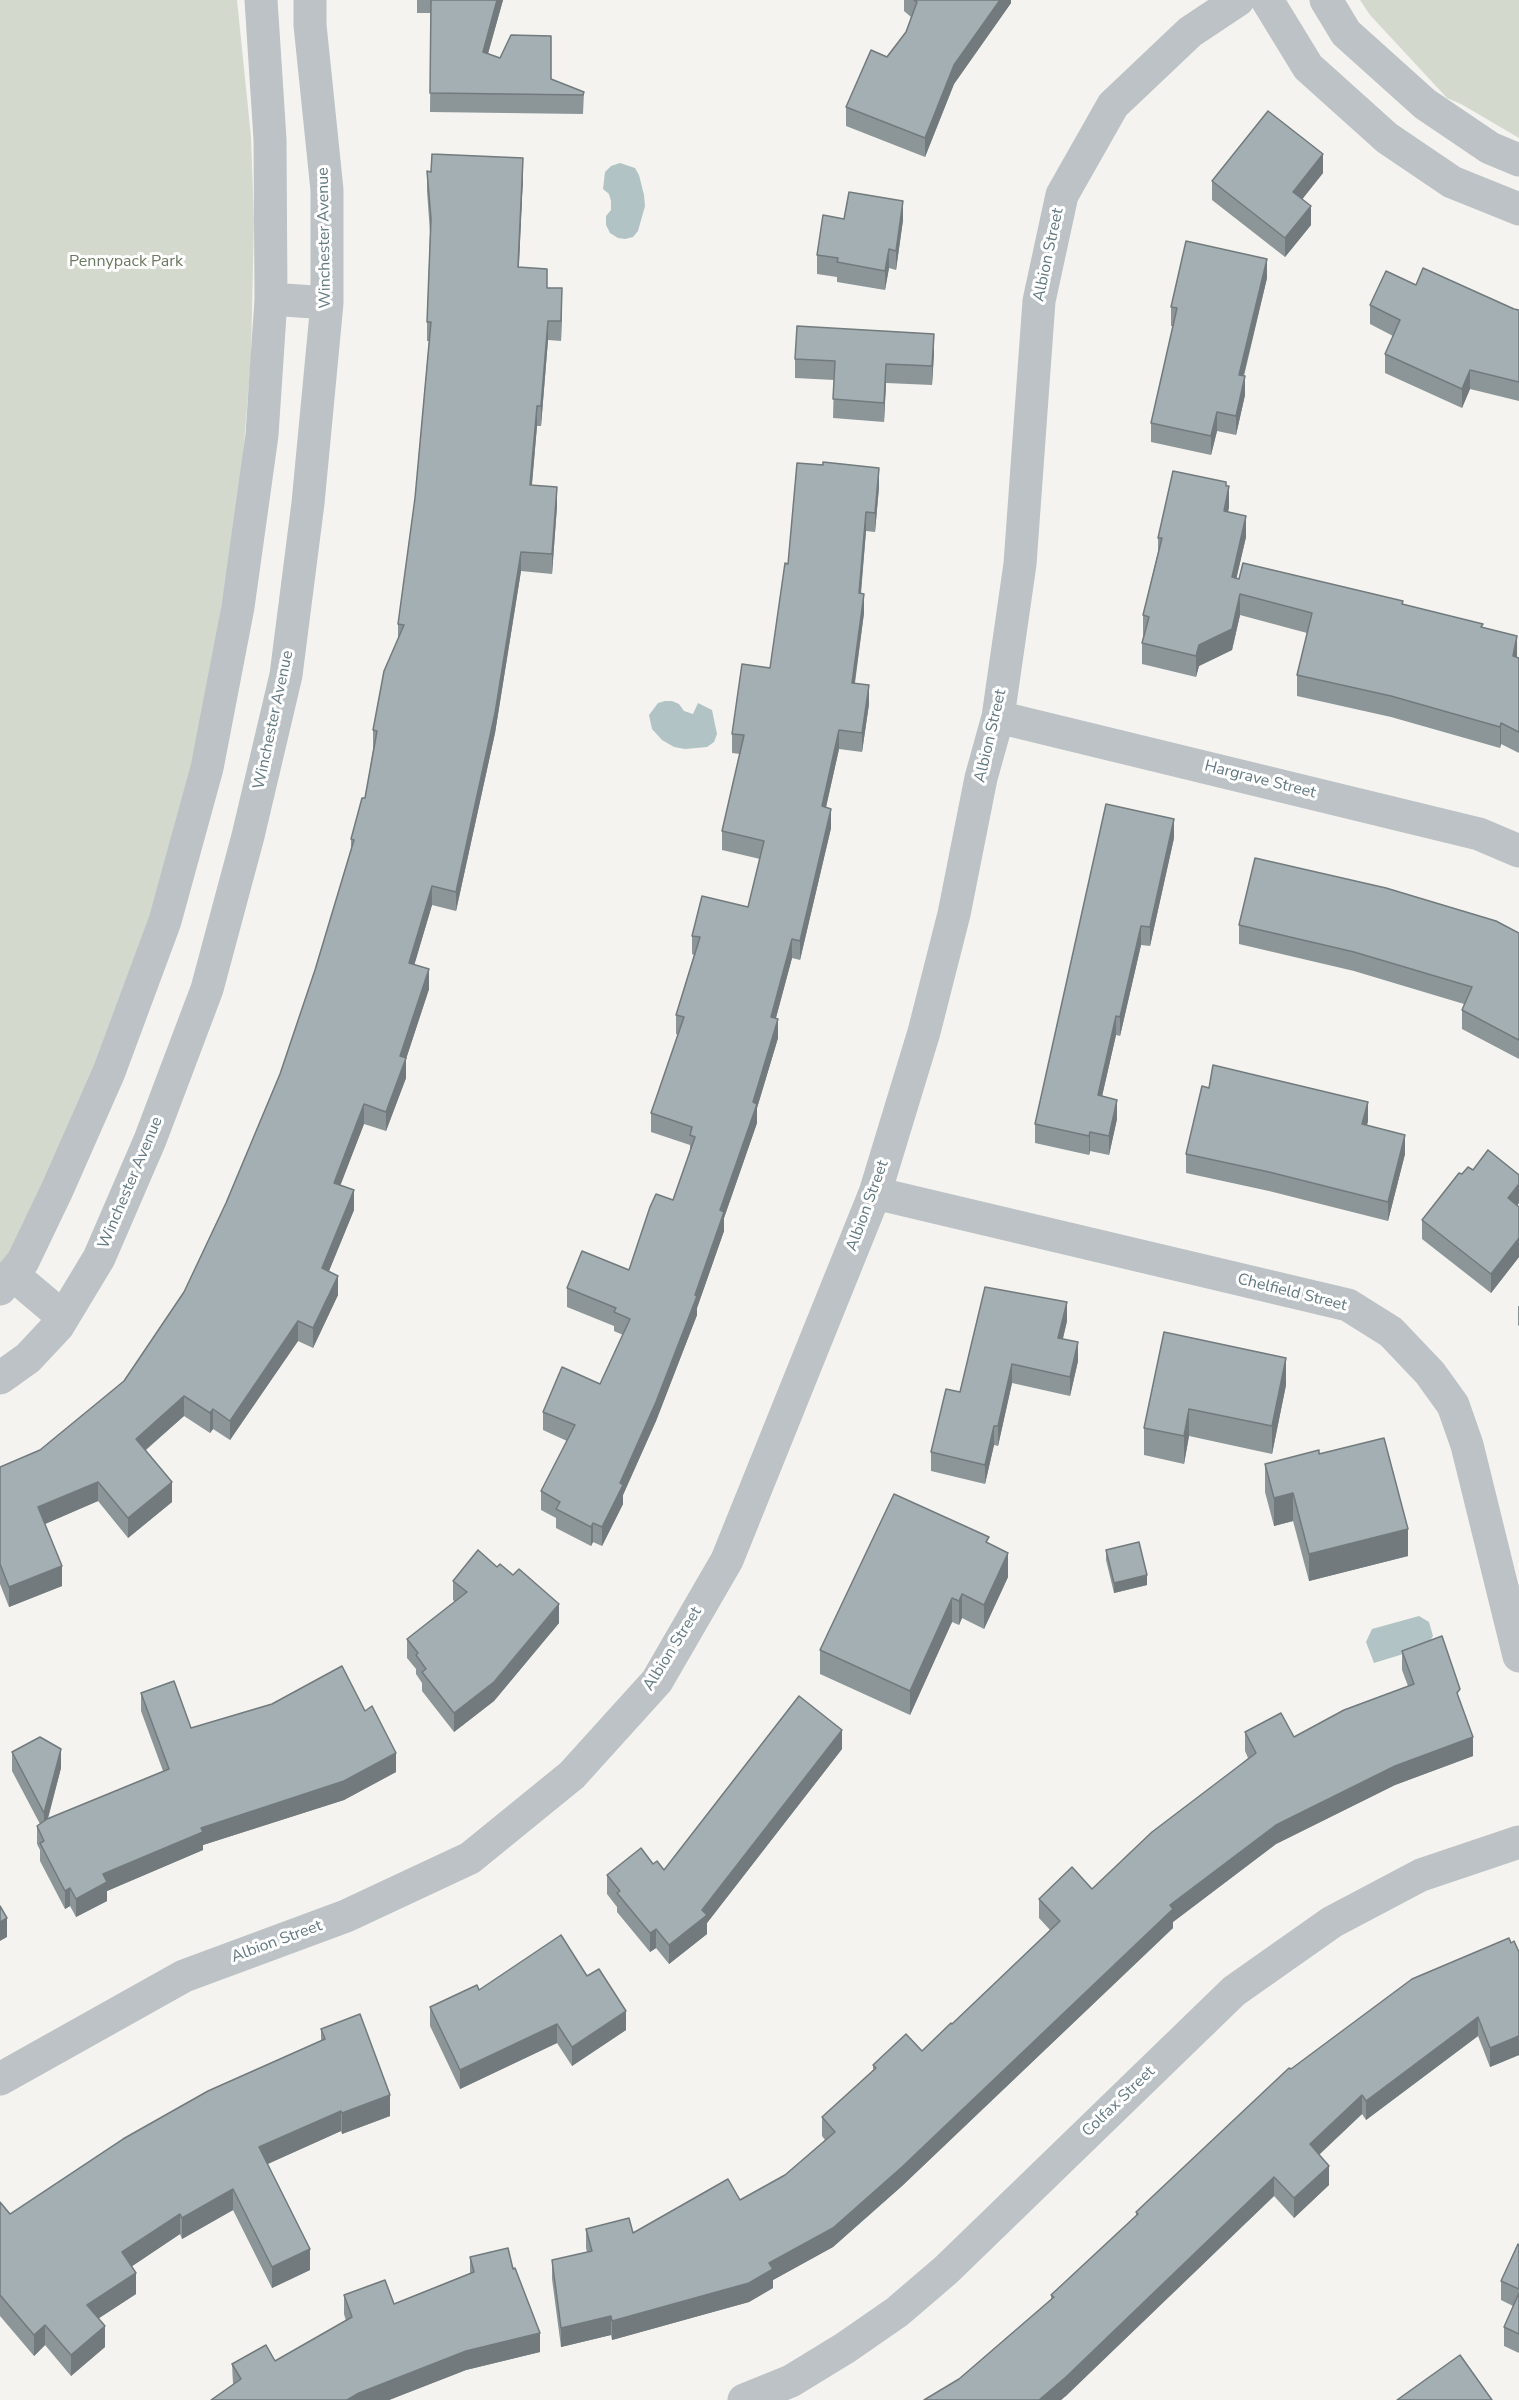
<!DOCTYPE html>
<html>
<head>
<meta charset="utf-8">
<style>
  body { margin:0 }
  canvas { display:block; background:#f4f3ef }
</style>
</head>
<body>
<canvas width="1519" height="2400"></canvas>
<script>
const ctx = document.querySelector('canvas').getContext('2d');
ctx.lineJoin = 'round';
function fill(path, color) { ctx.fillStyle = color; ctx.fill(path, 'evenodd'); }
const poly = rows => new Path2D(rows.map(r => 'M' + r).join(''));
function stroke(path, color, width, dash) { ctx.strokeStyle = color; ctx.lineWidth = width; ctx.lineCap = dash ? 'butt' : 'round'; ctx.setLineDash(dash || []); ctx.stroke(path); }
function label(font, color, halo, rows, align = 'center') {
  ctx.font = font + ' "Nunito Sans",sans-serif'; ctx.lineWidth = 6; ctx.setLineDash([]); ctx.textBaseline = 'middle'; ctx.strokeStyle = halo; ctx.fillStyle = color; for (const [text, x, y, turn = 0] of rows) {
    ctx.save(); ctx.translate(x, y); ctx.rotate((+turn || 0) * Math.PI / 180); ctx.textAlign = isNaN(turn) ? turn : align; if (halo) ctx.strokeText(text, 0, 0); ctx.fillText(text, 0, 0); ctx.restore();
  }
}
const green = poly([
  [0,0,237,0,251,137,254,220,251,359,238,517,190,778,165,874,94,1072,0,1275],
  [1360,0,1519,0,1519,138,1461,104,1447,98,1370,15]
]);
const water = poly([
  [620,163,635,168,639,175,644,195,645,206,638,231,633,237,625,239,618,238,610,233,606,225,606,216,611,210,611,201,609,194,603,189,605,172,611,166],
  [665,701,672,701,679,704,684,711,693,714,698,703,712,710,717,734,714,742,707,747,685,749,674,747,662,740,652,729,649,715,658,703],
  [1419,1616,1429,1622,1433,1636,1426,1647,1374,1663,1366,1642,1372,1629]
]);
const minor = poly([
  [1267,0,1308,67,1387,138,1452,182,1519,209],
  [1326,0,1346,33,1425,104,1490,148,1519,160],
  [271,299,327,303],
  [998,717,1479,834,1519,851],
  [875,1193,1348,1305,1391,1332,1430,1373,1453,1405,1467,1445,1519,1656],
  [12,1274,63,1317],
  [0,1289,23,1261,57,1190,109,1072,165,921,207,768,238,607,262,435,271,299,270,139,261,0],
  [0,1378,28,1358,58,1326,99,1258,150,1140,207,989,248,836,286,675,308,503,327,303,327,190,310,25,310,0],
  [0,2079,184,1976,346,1916,470,1858,572,1775,657,1681,727,1560,875,1193,924,1032,954,914,981,778,998,717,1020,564,1039,301,1062,195,1113,105,1190,32,1238,0],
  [744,2400,791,2381,845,2348,897,2312,946,2270,1234,1991,1332,1922,1421,1875,1519,1842]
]);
const wall = poly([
  [417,0,503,0,488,54,584,92,583,114,430,112,431,13,417,13],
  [904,0,1011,0,1011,3,954,84,925,157,846,126,846,107,906,32,911,17,904,11],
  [427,171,523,178,518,267,547,288,562,308,561,341,548,340,541,426,537,426,532,485,557,506,552,574,521,571,495,733,456,911,432,905,414,965,429,989,406,1059,406,1078,386,1131,364,1124,340,1185,354,1210,329,1271,338,1295,313,1348,298,1341,230,1440,213,1429,210,1433,184,1416,146,1450,172,1502,128,1538,98,1501,45,1524,62,1586,9,1607,0,1584,0,1467,40,1450,124,1381,184,1292,226,1203,280,1074,315,970,351,851,351,839,365,798,373,750,373,730,398,640,398,624,415,498,429,341,427,341,427,322,430,233,427,191],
  [1323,173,1302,199,1311,225,1285,257,1212,200,1212,181],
  [844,219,903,220,896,270,889,268,885,290,837,282,837,277,817,274,817,255],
  [1267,278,1244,376,1245,395,1236,435,1217,431,1211,455,1151,442,1151,423,1173,326,1171,326,1171,307],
  [1416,285,1519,310,1519,401,1470,389,1462,408,1385,373,1385,354,1393,336,1370,324,1370,305],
  [934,353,932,385,886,383,884,422,833,418,834,380,795,378,795,359],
  [1226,486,1229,507,1228,512,1246,537,1236,578,1403,604,1483,627,1517,657,1519,658,1519,753,1501,744,1500,748,1391,717,1297,696,1297,675,1307,633,1240,615,1232,650,1199,666,1196,677,1142,664,1142,643,1144,637,1143,636,1143,615,1158,552,1158,538],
  [879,487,875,532,866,531,861,594,864,613,855,683,869,704,862,752,839,749,826,807,831,828,800,960,792,958,776,1018,778,1038,757,1108,757,1123,724,1218,724,1231,697,1308,697,1315,656,1421,623,1495,623,1504,602,1546,593,1542,591,1546,556,1528,556,1518,541,1510,541,1491,567,1441,543,1430,543,1412,600,1384,623,1335,614,1331,614,1326,567,1307,567,1288,629,1270,673,1200,690,1151,690,1145,651,1132,651,1113,678,1035,676,1034,676,1015,694,955,692,954,692,936,748,907,760,859,722,850,722,831,740,754,732,753,732,734,770,668,788,564],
  [1174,838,1150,946,1141,945,1120,1036,1116,1035,1102,1096,1117,1119,1109,1155,1090,1151,1089,1155,1035,1143,1035,1124],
  [1239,925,1519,933,1519,1059,1462,1029,1462,1010,1464,1004,1354,971,1239,944],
  [1368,1121,1367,1125,1405,1154,1388,1221,1269,1191,1186,1173,1186,1154],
  [1473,1170,1519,1175,1519,1203,1517,1205,1519,1207,1519,1257,1491,1293,1422,1239,1422,1220,1462,1174],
  [1518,1306,1519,1306,1519,1326,1518,1325],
  [1067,1321,1063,1339,1078,1361,1070,1396,1012,1383,998,1446,994,1445,985,1484,931,1471,931,1452,960,1392],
  [1164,1332,1286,1385,1272,1454,1189,1436,1184,1464,1144,1455,1144,1428],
  [1319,1454,1408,1556,1309,1581,1293,1521,1274,1526,1265,1492,1265,1464],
  [989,1544,1008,1577,984,1629,962,1618,959,1625,952,1622,910,1715,820,1674,820,1650],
  [1106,1550,1147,1585,1114,1593,1106,1560],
  [453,1581,559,1623,494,1701,454,1732,422,1691,422,1683,416,1674,416,1669,407,1658,407,1639,455,1602,453,1600],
  [1402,1651,1460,1700,1473,1756,1395,1785,1276,1844,1173,1922,1173,1928,902,2186,833,2247,773,2280,773,2288,749,2302,612,2340,611,2335,561,2347,552,2279,552,2260,587,2252,586,2248,586,2229,633,2233,740,2200,785,2175,825,2140,822,2136,822,2117,873,2070,873,2065,922,2051,952,2024,1050,1930,1039,1918,1039,1899,1092,1889,1248,1758,1245,1751,1245,1732,1294,1737,1408,1686,1402,1670],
  [141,1693,191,1728,396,1772,344,1800,203,1845,203,1850,107,1891,107,1901,76,1917,70,1906,65,1909,40,1861,40,1850,37,1844,37,1826,40,1824,12,1771,12,1752,61,1768,48,1819,163,1771,141,1711],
  [842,1749,707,1923,707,1934,669,1964,656,1948,650,1952,617,1912,617,1907,607,1894,607,1875,653,1864,664,1870],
  [1511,1943,1519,1952,1519,2055,1490,2067,1478,2036,1366,2120,1362,2114,1319,2155,1329,2185,1294,2218,1274,2196,1061,2400,924,2400,959,2379,1051,2300,1051,2295,1136,2216,1136,2212,1291,2069],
  [587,1976,626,2030,572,2066,557,2043,460,2089,430,2026,430,2007,479,1990],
  [321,2029,390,2116,342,2134,341,2131,267,2164,310,2270,272,2288,233,2210,182,2239,180,2234,132,2266,136,2294,99,2318,105,2347,71,2376,45,2345,34,2356,0,2316,0,2202,10,2214,321,2041],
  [1519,2245,1519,2353,1504,2346,1504,2327,1513,2306,1501,2300,1501,2281],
  [470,2257,513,2269,540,2352,466,2370,389,2400,211,2400,233,2384,232,2364,275,2361,346,2321,344,2314,344,2295,394,2304,470,2273]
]);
const shadedWall = poly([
  [497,0,503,0,483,71,483,52],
  [1000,0,1011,0,1011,3,954,84,925,157,925,138,954,65],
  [1323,154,1323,173,1293,211,1293,192],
  [523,158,523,178,518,287,518,267],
  [903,201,903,220,896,270,896,251],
  [1311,206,1311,225,1285,257,1285,238],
  [889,249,889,268,885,290,885,271],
  [1267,259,1267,278,1239,394,1239,375],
  [562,288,562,308,561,341,561,321],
  [548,321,548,340,541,426,541,406],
  [934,334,934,353,932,385,932,366],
  [886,364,886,383,884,422,884,403],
  [1470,370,1470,389,1462,408,1462,389],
  [1245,376,1245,395,1236,435,1236,416],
  [537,406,537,426,530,504,530,485],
  [1217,412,1217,431,1211,455,1211,436],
  [879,468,879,487,875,532,875,513],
  [1226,482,1226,500,1229,486,1229,507,1224,532,1224,511],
  [557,487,557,506,552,574,552,554],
  [866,512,866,531,859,612,859,593],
  [1246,516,1246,537,1232,598,1232,577],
  [521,552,521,571,495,733,456,911,456,892],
  [864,594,864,613,852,702,852,683],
  [1240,594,1240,615,1232,650,1199,666,1196,677,1196,656,1199,645],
  [1517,636,1517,657,1513,656],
  [869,685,869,704,862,752,862,733],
  [1501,723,1501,744,1500,748,1500,727],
  [839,730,839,749,822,825,822,806],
  [831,809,831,828,800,960,800,941],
  [1174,819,1174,838,1150,946,1150,927],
  [432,886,432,905,409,983,409,963],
  [1141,926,1141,945,1120,1036,1120,1017],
  [792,939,792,958,771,1036,771,1017],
  [429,969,429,989,406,1059,406,1078,386,1131,386,1112,400,1056],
  [1116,1016,1116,1035,1098,1114,1098,1095],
  [778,1019,778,1038,757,1108,757,1123,724,1218,724,1231,697,1308,697,1315,656,1421,623,1495,623,1504,602,1546,602,1527,620,1483,695,1295],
  [1117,1100,1117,1119,1109,1155,1109,1136],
  [1368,1102,1368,1121,1362,1143,1362,1124],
  [364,1104,364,1124,334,1202,334,1183],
  [1090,1132,1090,1151,1089,1155,1089,1136],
  [1405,1135,1405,1154,1388,1221,1388,1202],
  [1519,1184,1519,1203,1508,1217,1508,1198],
  [354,1190,354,1210,322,1288,322,1268],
  [1519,1238,1519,1257,1491,1293,1491,1274],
  [338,1276,338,1295,313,1348,313,1328],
  [1067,1302,1067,1321,1058,1357,1058,1338],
  [298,1321,298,1341,230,1440,230,1421],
  [1078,1342,1078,1361,1070,1396,1070,1377],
  [1286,1358,1286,1385,1272,1454,1272,1426],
  [1012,1364,1012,1383,998,1446,998,1426],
  [184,1396,184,1416,136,1458,136,1439],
  [213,1409,213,1429,210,1433,210,1413],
  [1189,1409,1189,1436,1184,1464,1184,1436],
  [994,1426,994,1445,985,1484,985,1465],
  [98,1482,98,1501,38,1527,38,1507],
  [172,1482,172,1502,128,1538,128,1518],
  [1293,1493,1293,1521,1274,1526,1274,1498],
  [593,1523,593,1542,591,1546,591,1527],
  [1408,1529,1408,1556,1309,1581,1309,1554],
  [1008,1553,1008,1577,984,1629,984,1605],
  [62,1566,62,1586,9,1607,9,1587],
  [1147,1575,1147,1585,1114,1593,1114,1583],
  [962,1594,962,1618,959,1625,959,1601],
  [952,1598,952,1622,910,1715,910,1691],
  [559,1604,559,1623,494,1701,454,1732,454,1713],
  [842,1730,842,1749,707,1923,707,1934,669,1964,669,1945,702,1910],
  [1473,1737,1473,1756,1395,1785,1276,1844,1173,1922,1173,1928,902,2186,833,2247,773,2280,773,2288,749,2302,612,2340,612,2321,769,2263,1170,1905,1276,1825,1395,1766],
  [61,1749,61,1768,44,1832,44,1813],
  [396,1753,396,1772,344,1800,203,1845,203,1850,107,1891,107,1901,76,1917,76,1899,103,1874,201,1828],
  [70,1888,70,1906,65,1909,65,1891],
  [7,1918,7,1937,0,1941,0,1922],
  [656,1929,656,1948,650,1952,650,1933],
  [626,2011,626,2030,572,2066,572,2047],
  [1478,2017,1478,2036,1366,2120,1366,2101],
  [557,2024,557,2043,460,2089,460,2070],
  [1519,2036,1519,2055,1490,2067,1490,2048],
  [390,2095,390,2116,342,2134,342,2113],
  [1362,2095,1362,2114,1310,2163,1310,2144],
  [341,2111,341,2131,259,2168,259,2147],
  [1329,2166,1329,2185,1294,2218,1294,2198],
  [1274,2177,1274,2196,1066,2396,1061,2400,1039,2400],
  [233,2189,233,2210,182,2239,182,2218],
  [180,2214,180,2234,122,2273,122,2252],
  [310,2249,310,2270,272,2288,272,2267],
  [136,2273,136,2294,87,2326,87,2305],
  [611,2316,611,2335,561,2347,561,2328],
  [45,2325,45,2345,34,2356,34,2335],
  [105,2326,105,2347,71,2376,71,2355],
  [540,2333,540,2352,466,2370,389,2400,347,2400,359,2393,466,2351]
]);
const building = poly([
  [431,0,497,0,483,52,500,58,511,35,551,36,551,79,584,92,583,95,430,93,431,0],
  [914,0,1000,0,954,65,925,138,846,107,871,50,887,57,906,32,917,2,914,0],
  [1268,111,1323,154,1293,192,1311,206,1285,238,1212,181,1268,111],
  [432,154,523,158,518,267,547,269,547,288,562,288,561,321,548,321,541,406,537,406,530,485,557,487,552,554,521,552,495,713,456,892,432,886,409,963,429,969,400,1056,406,1058,386,1112,364,1104,334,1183,354,1190,322,1268,338,1276,313,1328,298,1321,230,1421,213,1409,210,1413,184,1396,136,1439,172,1482,128,1518,98,1482,38,1507,62,1566,9,1587,0,1564,0,1467,40,1450,124,1381,184,1292,226,1203,280,1074,315,970,354,840,351,839,362,798,365,798,377,731,373,730,384,671,404,625,398,624,415,498,431,322,427,322,431,219,427,171,431,172,432,154],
  [849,192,903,201,896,251,889,249,885,271,837,262,838,258,817,255,823,215,844,219,849,192],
  [1186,241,1267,259,1239,375,1245,376,1236,416,1217,412,1211,436,1151,423,1177,308,1171,307,1186,241],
  [1423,268,1514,309,1519,310,1519,382,1470,370,1462,389,1385,354,1400,320,1370,305,1386,271,1416,285,1423,268],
  [797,326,934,334,932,366,886,364,884,403,833,399,835,361,795,359,797,326],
  [823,462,879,468,875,513,866,512,859,593,864,594,852,683,869,685,862,733,839,730,822,806,831,809,800,941,792,939,771,1017,778,1019,753,1102,757,1104,720,1210,724,1212,695,1295,697,1296,656,1402,620,1483,623,1485,602,1527,593,1523,591,1527,556,1509,560,1502,541,1491,575,1425,543,1412,562,1367,600,1384,630,1319,614,1312,616,1308,567,1288,582,1251,629,1270,650,1207,656,1194,673,1200,695,1137,690,1135,692,1127,651,1113,684,1017,676,1015,700,937,692,936,702,896,748,907,764,841,722,831,744,735,732,734,742,664,770,668,785,563,788,564,797,463,823,465,823,462],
  [1173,471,1226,482,1226,486,1229,486,1224,511,1246,516,1232,577,1239,579,1243,563,1403,601,1402,604,1483,624,1481,627,1517,636,1513,656,1519,658,1519,732,1501,723,1500,727,1391,696,1297,675,1312,613,1240,594,1232,629,1199,645,1196,656,1142,643,1149,617,1143,615,1162,538,1158,538,1173,471],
  [1106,804,1174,819,1150,927,1141,926,1120,1017,1116,1016,1098,1095,1117,1100,1109,1136,1090,1132,1089,1136,1035,1124,1106,804],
  [1255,858,1386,888,1496,921,1519,933,1519,1040,1462,1010,1472,987,1354,952,1239,925,1255,858],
  [1213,1065,1368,1102,1362,1124,1405,1135,1388,1202,1269,1172,1186,1154,1202,1086,1209,1088,1213,1065],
  [1488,1150,1519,1175,1519,1184,1508,1198,1519,1207,1519,1238,1491,1274,1422,1220,1459,1173,1462,1174,1468,1167,1473,1170,1488,1150],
  [985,1287,1067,1302,1058,1338,1078,1342,1070,1377,1012,1364,998,1426,994,1426,985,1465,931,1452,946,1389,960,1392,985,1287],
  [1164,1332,1286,1358,1272,1426,1189,1409,1184,1436,1144,1428,1164,1332],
  [1384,1438,1408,1529,1309,1554,1293,1493,1274,1498,1265,1464,1319,1450,1319,1454,1384,1438],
  [894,1494,989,1537,986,1542,1008,1553,984,1605,962,1594,959,1601,952,1598,910,1691,820,1650,894,1494],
  [1139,1542,1147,1575,1114,1583,1106,1550,1139,1542],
  [478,1550,497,1567,500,1564,513,1575,519,1569,559,1604,494,1682,454,1713,422,1672,426,1669,416,1655,418,1653,407,1639,467,1592,453,1581,478,1550],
  [1442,1636,1460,1689,1457,1693,1473,1737,1395,1766,1276,1825,1170,1905,1173,1909,902,2167,833,2228,769,2263,773,2269,749,2283,612,2321,611,2316,561,2328,552,2260,592,2251,586,2229,629,2218,633,2233,728,2179,740,2200,785,2175,835,2132,822,2117,876,2068,873,2065,906,2034,922,2051,951,2023,952,2024,1060,1921,1039,1899,1072,1867,1092,1889,1152,1832,1256,1753,1245,1732,1281,1713,1294,1737,1344,1710,1414,1684,1402,1651,1442,1636],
  [342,1666,365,1711,372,1706,396,1753,344,1781,201,1828,203,1832,103,1874,107,1882,76,1899,70,1888,65,1891,40,1843,44,1841,37,1826,47,1819,169,1769,141,1693,174,1681,191,1728,272,1704,342,1666],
  [799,1696,842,1730,702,1910,707,1915,669,1945,656,1929,650,1933,617,1893,620,1891,607,1875,641,1848,653,1864,657,1861,664,1870,799,1696],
  [40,1737,61,1749,44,1813,12,1752,40,1737],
  [0,1906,7,1918,0,1922,0,1906],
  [561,1935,587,1976,599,1969,626,2011,572,2047,557,2024,460,2070,430,2007,477,1985,479,1990,561,1935],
  [1509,1938,1511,1943,1514,1941,1519,1952,1519,2036,1490,2048,1478,2017,1366,2101,1362,2095,1310,2144,1329,2166,1294,2198,1274,2177,1066,2377,1039,2400,924,2400,959,2379,1054,2297,1051,2295,1138,2214,1136,2212,1289,2068,1291,2069,1412,1979,1509,1938],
  [360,2014,390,2095,342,2113,341,2111,259,2147,310,2249,272,2267,233,2189,182,2218,180,2214,122,2252,136,2273,87,2305,105,2326,71,2355,45,2325,34,2335,0,2295,0,2202,10,2214,123,2139,208,2091,325,2039,321,2029,360,2014],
  [1518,2244,1519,2245,1519,2289,1501,2281,1518,2244],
  [508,2248,513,2269,515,2268,540,2333,466,2351,359,2393,347,2400,211,2400,241,2379,232,2364,266,2345,275,2361,352,2317,344,2295,385,2280,394,2304,474,2272,470,2257,508,2248],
  [1519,2293,1519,2334,1504,2327,1519,2293],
  [1460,2355,1492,2400,1397,2400,1460,2355]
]);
const streetNames = [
  ["Winchester Avenue",325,238,-91],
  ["Albion Street",1049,255,-78],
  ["Winchester Avenue",274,720,-78],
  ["Albion Street",991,736,-77],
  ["Hargrave Street",1260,780,14],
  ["Winchester Avenue",131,1183,-67],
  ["Albion Street",868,1206,-70],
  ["Chelfield Street",1292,1293,14],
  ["Albion Street",673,1649,-58],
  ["Albion Street",277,1942,-20],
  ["Colfax Street",1119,2102,-44]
];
const parkNames = [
  ["Pennypack Park",126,262]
];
fill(green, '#d4d9ce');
fill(water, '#b2c3c5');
stroke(minor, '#bcc2c5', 33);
fill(wall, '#8c9699');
fill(shadedWall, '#727a7d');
fill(building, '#a3afb2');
stroke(building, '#727a7d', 1.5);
label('16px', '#627982', '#fff', streetNames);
label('16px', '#6a7961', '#fff', parkNames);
</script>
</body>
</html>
